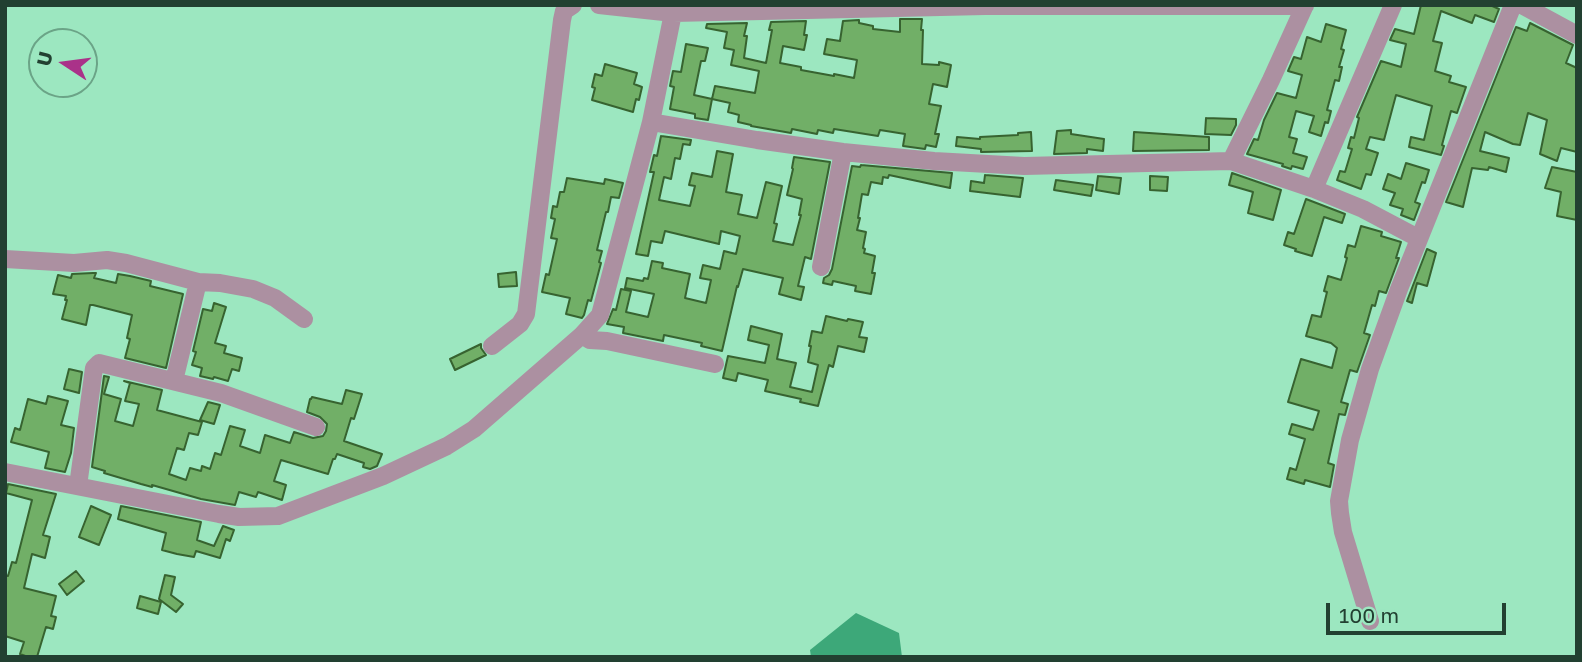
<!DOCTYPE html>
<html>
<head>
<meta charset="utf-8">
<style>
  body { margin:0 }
  #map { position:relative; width:1582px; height:662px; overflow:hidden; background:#9ce7c0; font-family:"Golos Text",sans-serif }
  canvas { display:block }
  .frame { position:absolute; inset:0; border:7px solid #224031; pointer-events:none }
  .north { position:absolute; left:28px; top:28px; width:70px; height:70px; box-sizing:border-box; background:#9ce7c0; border:2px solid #6ba487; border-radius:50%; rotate:283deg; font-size:19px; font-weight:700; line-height:28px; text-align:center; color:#224031 }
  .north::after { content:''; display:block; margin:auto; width:24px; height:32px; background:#aa3289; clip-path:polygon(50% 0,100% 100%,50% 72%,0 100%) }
  .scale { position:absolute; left:1326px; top:603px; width:180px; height:32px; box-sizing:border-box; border:4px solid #224031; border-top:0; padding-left:9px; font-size:21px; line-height:24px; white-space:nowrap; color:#224031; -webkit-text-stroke:5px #9ce7c0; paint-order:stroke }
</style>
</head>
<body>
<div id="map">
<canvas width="1582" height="662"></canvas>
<div class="frame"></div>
<div class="north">U</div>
<div class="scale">100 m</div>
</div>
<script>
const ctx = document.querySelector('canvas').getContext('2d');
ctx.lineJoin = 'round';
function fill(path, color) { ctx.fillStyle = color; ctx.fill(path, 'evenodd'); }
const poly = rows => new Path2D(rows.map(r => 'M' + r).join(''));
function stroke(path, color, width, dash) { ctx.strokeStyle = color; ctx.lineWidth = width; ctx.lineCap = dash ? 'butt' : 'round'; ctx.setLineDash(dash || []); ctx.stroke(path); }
const water = poly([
  [856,613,899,633,902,657,811,657,810,650]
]);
const building = poly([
  [1421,5,1490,5,1499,9,1494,22,1475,15,1472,23,1441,11,1433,41,1442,43,1435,71,1451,76,1449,82,1466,87,1457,113,1451,111,1442,145,1444,146,1441,155,1409,147,1411,137,1424,140,1432,106,1396,95,1384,140,1370,137,1366,149,1378,153,1371,175,1366,174,1361,189,1337,180,1340,171,1345,172,1352,149,1348,148,1351,137,1354,138,1359,118,1357,117,1381,61,1401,67,1406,44,1390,40,1395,29,1414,34,1421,5],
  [900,19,922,19,921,30,923,30,922,64,939,65,939,62,951,65,947,87,933,84,929,104,941,106,935,134,939,134,936,147,926,145,925,149,903,146,905,134,880,130,878,136,834,129,833,133,818,130,817,134,792,129,791,133,751,126,751,125,738,122,739,115,728,112,730,103,712,99,715,86,755,93,759,71,731,65,734,50,724,48,727,32,706,28,707,24,747,23,744,36,747,36,744,58,766,63,772,30,769,30,771,22,806,21,804,35,807,35,804,50,783,46,780,63,801,67,801,70,834,76,834,74,854,78,857,60,824,54,827,39,840,41,843,21,859,20,859,23,873,26,873,29,900,32,900,19],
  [1530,23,1573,45,1566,63,1577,68,1577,152,1561,148,1557,161,1540,154,1547,120,1528,113,1520,145,1513,144,1485,132,1480,151,1509,158,1506,172,1489,167,1488,170,1472,168,1463,207,1446,202,1516,27,1527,31,1530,23],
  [1326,24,1346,30,1341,49,1344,50,1339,67,1342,67,1339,81,1335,80,1327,110,1331,111,1328,123,1325,122,1321,136,1309,132,1314,116,1296,111,1289,137,1297,139,1293,153,1307,157,1303,169,1292,166,1291,169,1282,166,1283,164,1247,154,1254,139,1258,140,1264,120,1277,93,1296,98,1302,75,1288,71,1294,57,1301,59,1307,37,1321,42,1326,24],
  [686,44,708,48,705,61,701,61,694,95,712,99,708,120,695,118,695,114,670,109,674,87,670,86,673,71,681,72,686,44],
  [605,64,637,73,634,84,642,87,639,100,636,99,633,112,592,100,595,88,592,87,595,74,602,76,605,64],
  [1206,118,1236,119,1236,125,1231,135,1205,134,1206,118],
  [1071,130,1071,134,1104,139,1103,151,1087,149,1087,153,1054,154,1057,131,1071,130],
  [1031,132,1032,151,981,152,981,149,956,146,957,137,980,139,980,137,1018,135,1018,133,1031,132],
  [1134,132,1209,137,1209,150,1133,151,1134,132],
  [661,136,691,140,690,145,683,144,680,159,675,158,671,179,664,177,659,200,690,206,695,186,689,185,692,173,712,177,717,151,733,154,726,192,742,195,738,214,757,218,766,182,782,186,774,223,777,224,773,241,793,245,801,215,799,215,802,199,787,195,793,169,792,168,794,157,830,162,811,259,805,257,798,286,804,287,801,300,779,294,783,278,743,269,738,287,737,286,722,351,701,346,702,343,664,335,663,341,623,333,624,327,607,324,613,309,616,310,621,289,631,291,626,312,648,317,654,294,625,288,627,278,643,281,644,278,648,279,652,261,663,263,662,268,690,274,685,298,706,303,711,280,700,278,703,265,720,269,724,251,736,254,740,236,721,231,719,244,665,231,662,243,651,241,648,256,636,254,654,172,650,172,654,155,657,156,661,136],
  [1406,163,1429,170,1425,183,1422,182,1415,202,1420,204,1414,220,1401,215,1403,209,1390,205,1395,193,1383,189,1388,174,1401,179,1406,163],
  [861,165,952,173,950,188,889,175,888,178,883,177,882,184,871,182,868,195,862,194,858,218,860,218,857,230,866,232,863,248,865,249,864,253,875,256,872,273,875,273,871,294,855,291,856,286,833,281,832,285,823,283,824,278,829,275,832,269,852,166,860,167,861,165],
  [1552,167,1577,172,1577,220,1557,216,1561,192,1545,188,1552,167],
  [1232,173,1281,190,1273,220,1248,213,1253,192,1229,185,1232,173],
  [985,175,1023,178,1020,197,970,191,971,181,984,183,985,175],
  [1098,176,1121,178,1119,194,1096,190,1098,176],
  [1150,176,1168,177,1167,191,1150,190,1150,176],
  [567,178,604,184,605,179,623,183,619,198,611,197,608,212,606,212,597,250,602,251,599,262,601,263,591,301,588,300,584,315,582,318,566,314,570,298,542,292,546,274,549,275,557,239,551,238,555,219,551,218,553,206,557,207,560,192,564,192,567,178],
  [1056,180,1093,185,1091,196,1054,190,1056,180],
  [1306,199,1345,214,1342,223,1324,217,1312,256,1295,251,1296,249,1284,245,1288,232,1294,234,1306,199],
  [1361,226,1382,232,1381,236,1401,242,1396,258,1399,258,1386,293,1379,291,1375,306,1372,305,1364,333,1370,335,1357,372,1350,370,1341,402,1348,404,1345,415,1339,414,1328,463,1334,465,1330,487,1305,480,1304,484,1287,479,1290,468,1296,470,1305,439,1289,434,1292,424,1313,430,1319,411,1288,402,1301,359,1332,368,1337,348,1331,343,1306,336,1312,315,1321,317,1327,292,1324,291,1328,276,1341,280,1347,258,1345,257,1348,245,1355,247,1361,226],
  [1427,249,1436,253,1427,286,1417,283,1412,303,1407,301,1427,249],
  [516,272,517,286,499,287,498,274,516,272],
  [93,273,96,273,94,278,116,283,118,274,130,276,151,281,150,286,183,294,166,368,125,358,130,339,127,338,132,315,93,305,90,305,86,325,62,319,67,300,65,300,66,296,53,294,58,275,71,278,72,274,93,273],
  [214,303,226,307,215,343,226,346,224,353,242,358,239,371,232,369,228,381,214,377,213,379,200,376,202,368,192,365,196,352,193,351,203,309,212,311,214,303],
  [826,316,847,321,848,319,863,322,859,337,867,338,864,352,838,346,833,367,829,365,818,406,800,402,801,399,765,391,768,380,738,373,736,381,723,378,728,356,765,363,769,345,748,340,751,326,782,334,777,359,796,363,790,387,812,392,818,365,808,362,811,346,809,346,812,331,822,333,826,316],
  [481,344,481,348,486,355,455,370,450,359,481,344],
  [69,369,82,372,79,393,64,389,69,369],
  [104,376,109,377,104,394,121,399,115,421,133,426,139,404,125,401,130,383,124,381,162,390,157,410,202,422,198,435,189,433,184,450,177,448,169,474,186,480,190,468,201,471,202,466,210,469,215,453,221,455,230,426,245,430,240,446,260,453,265,435,290,443,294,432,313,438,323,436,326,431,327,424,320,417,307,412,310,399,311,399,312,397,342,404,346,390,362,394,354,419,351,418,344,441,382,454,377,466,370,469,363,467,364,463,337,454,335,459,333,459,328,474,281,460,274,481,286,485,282,500,258,492,256,497,239,492,235,505,201,499,152,485,152,487,141,484,104,473,105,471,92,467,104,376],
  [48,396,68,401,61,425,74,428,71,453,65,472,45,468,49,452,11,442,15,428,20,430,28,399,46,404,48,396],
  [208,402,220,405,214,424,200,420,208,402],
  [8,484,56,494,43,535,50,537,45,558,32,554,24,588,56,596,51,616,56,617,53,629,46,627,37,657,28,657,20,654,24,642,5,636,5,575,8,576,12,562,16,563,32,500,6,493,8,484],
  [91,506,111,515,99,545,79,537,91,506],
  [121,506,201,522,197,540,214,546,223,526,234,530,230,541,226,539,220,558,196,551,194,557,177,554,162,550,166,533,118,519,121,506],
  [76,571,84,581,67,595,59,584,76,571],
  [165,575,175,577,171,595,183,604,176,612,159,599,165,575],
  [140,596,161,602,158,614,137,608,140,596]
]);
const minor = poly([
  [599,5,673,13,985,6,1305,6],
  [1393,5,1314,189,1363,209,1418,238],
  [1522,5,1577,35],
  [651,122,757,140,843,152,934,161,1024,166,1231,161,1314,189],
  [1231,161,1271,80,1305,5],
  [5,259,74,263,107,260,126,263,198,282,220,283,253,289,275,298,304,319],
  [821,267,843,152],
  [582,335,590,340,607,341,715,364],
  [492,346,520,324,526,314,562,20,564,11,573,5],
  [174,381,198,282],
  [5,472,219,514,239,517,278,516,383,476,447,446,474,429,582,335,600,315,651,122,673,13,674,5],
  [78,486,94,368,99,363,221,393,316,427],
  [1370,621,1343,532,1340,513,1339,501,1350,440,1370,369,1399,289,1513,5]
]);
fill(water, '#3da879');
fill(building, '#71af67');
stroke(building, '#376330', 2);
stroke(minor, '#ac90a1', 18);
</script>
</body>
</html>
